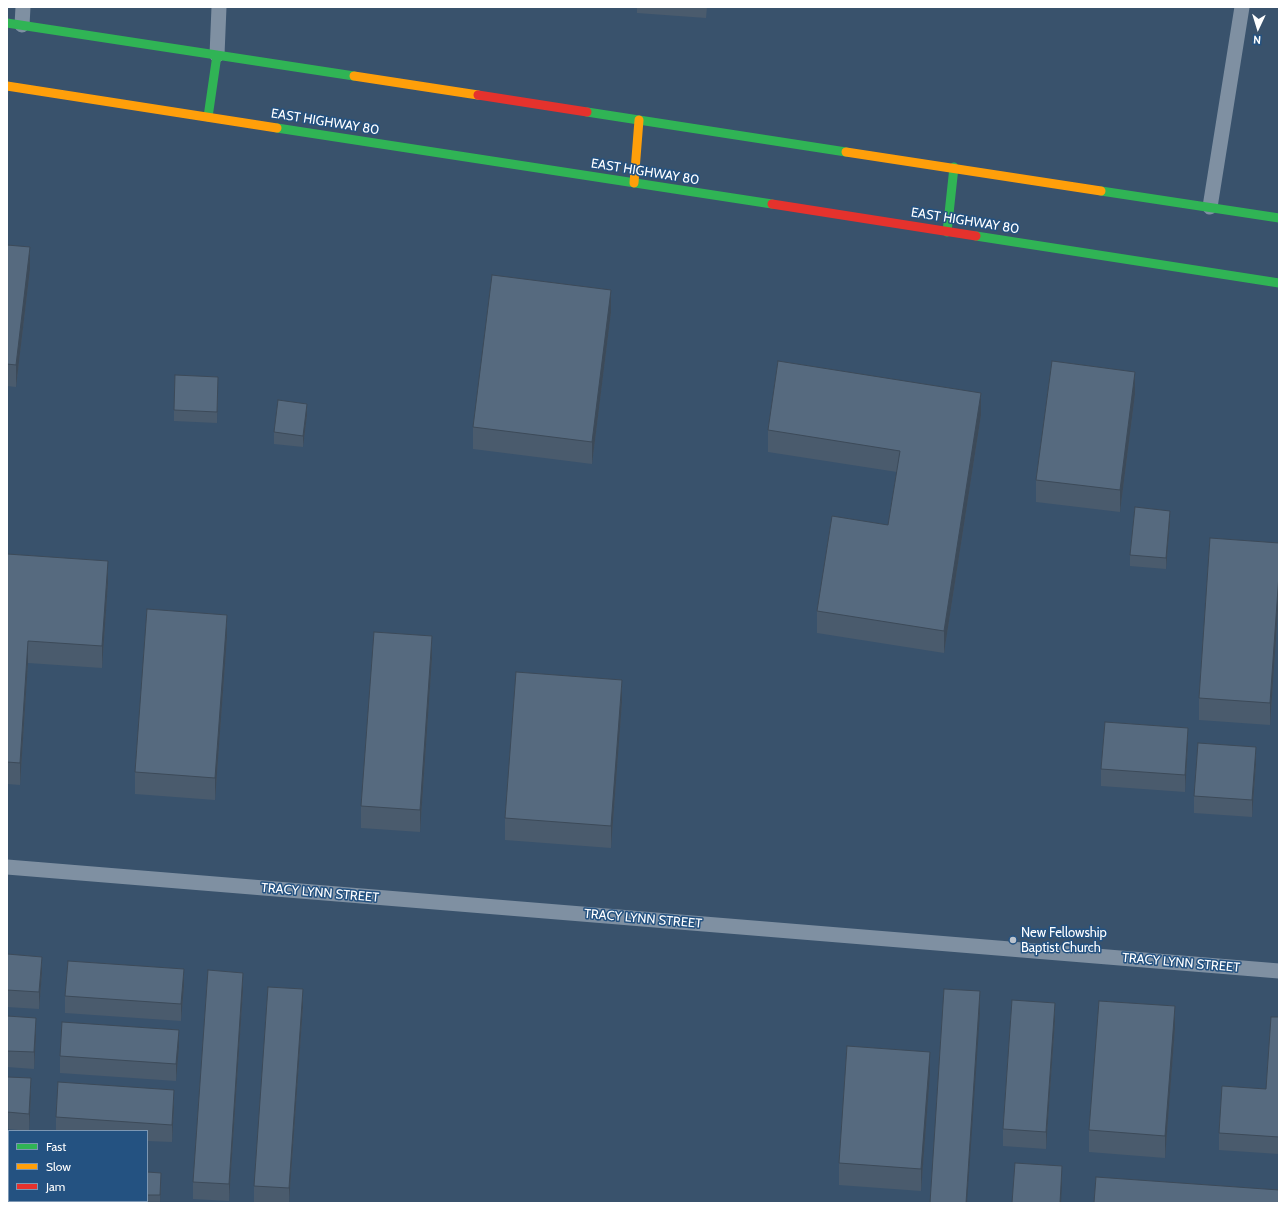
<!DOCTYPE html>
<html>
<head>
<meta charset="utf-8">
<style>
  body { margin:0 }
  #map { position:relative; width:1286px; height:1210px; overflow:hidden; background:#39526c; font-family:Cabin,sans-serif }
  canvas { display:block }
  .frame { position:absolute; inset:0; border:8px solid #fff; pointer-events:none }
  .legend { position:absolute; left:8px; top:1130px; width:140px; height:72px; box-sizing:border-box; background:#245281; border:1px solid #7c97b3; margin:0; padding:5px 7px; list-style:none; font-size:12px; color:#fff }
  .legend li { display:flex; align-items:center; gap:8px; height:20px }
  .legend b { width:20px; border:1px solid #7c97b3 }
  .north { position:absolute; left:1238px; top:8px; width:40px; height:40px; -webkit-text-stroke:3px #245281; paint-order:stroke; rotate:184deg; font-size:11px; font-weight:700; line-height:16px; text-align:center; color:#fff }
  .north::after { content:''; display:block; margin:auto; width:14px; height:18px; background:#fff; clip-path:polygon(50% 0,100% 100%,50% 72%,0 100%) }
</style>
</head>
<body>
<div id="map">
<canvas width="1286" height="1210"></canvas>
<div class="frame"></div>
<ul class="legend">
<li><b style="height:5px;background:#30b455"></b>Fast</li>
<li><b style="height:5px;background:#ff9f0a"></b>Slow</li>
<li><b style="height:5px;background:#e5322d"></b>Jam</li>
</ul>
<div class="north">N</div>
</div>
<script>
const ctx = document.querySelector('canvas').getContext('2d');
ctx.lineJoin = 'round';
const poly = rows => new Path2D(rows.map(r => 'M' + r).join(''));
function stroke(path, color, width, dash) { ctx.strokeStyle = color; ctx.lineWidth = width; ctx.lineCap = dash ? 'butt' : 'round'; ctx.setLineDash(dash || []); ctx.stroke(path); }
function fill(path, color) { ctx.fillStyle = color; ctx.fill(path, 'evenodd'); }
function label(font, color, halo, rows, align = 'center') {
  ctx.font = font + ' Cabin,sans-serif'; ctx.lineWidth = 3; ctx.setLineDash([]); ctx.textBaseline = 'middle'; ctx.strokeStyle = halo; ctx.fillStyle = color; for (const [text, x, y, turn = 0] of rows) {
    ctx.save(); ctx.translate(x, y); ctx.rotate((+turn || 0) * Math.PI / 180); ctx.textAlign = isNaN(turn) ? turn : align; if (halo) ctx.strokeText(text, 0, 0); ctx.fillText(text, 0, 0); ctx.restore();
  }
}
const lane = poly([
  [22,25,23,7],
  [217,55,219,7],
  [1210,207,1242,7],
  [7,867,1279,971]
]);
const fast = poly([
  [7,23,354,76],
  [587,112,846,152],
  [208,117,217,55],
  [277,128,772,204],
  [1101,191,1279,218],
  [947,232,954,167],
  [976,236,1279,283]
]);
const slow = poly([
  [354,76,478,95],
  [7,86,277,128],
  [846,152,1101,191],
  [634,183,639,120]
]);
const jam = poly([
  [478,95,587,112],
  [772,204,976,236]
]);
const wall = poly([
  [637,7,707,7,706,18,637,13],
  [7,245,30,269,16,387,7,386],
  [611,312,592,464,473,449,473,427],
  [218,388,217,423,174,421,174,410],
  [1135,394,1120,512,1036,502,1036,480],
  [307,415,303,447,274,444,274,432],
  [981,415,944,653,817,633,817,611,888,525,897,472,768,452,768,430],
  [1170,522,1166,569,1130,566,1130,555],
  [1279,543,1279,596,1270,725,1199,720,1199,698],
  [7,554,108,583,102,668,28,663,20,785,7,784],
  [227,637,215,800,135,794,135,772],
  [432,658,420,832,361,828,361,806],
  [622,702,611,848,505,840,505,818],
  [1188,745,1185,792,1101,786,1101,769],
  [1256,764,1252,817,1194,813,1194,796],
  [7,954,42,973,39,1009,7,1007],
  [184,986,181,1021,65,1013,65,996],
  [243,990,229,1201,193,1199,193,1182],
  [303,1006,289,1203,254,1203,254,1186],
  [7,1016,36,1035,34,1069,7,1067],
  [1279,1017,1279,1154,1219,1150,1219,1133,1266,1089],
  [1055,1020,1046,1149,1003,1146,1003,1129],
  [1175,1028,1165,1158,1089,1152,1089,1130],
  [179,1047,176,1081,60,1073,60,1056],
  [930,1074,921,1191,839,1185,839,1163],
  [7,1077,31,1095,29,1131,7,1129],
  [174,1107,172,1142,147,1141,147,1131,56,1131,56,1117],
  [7,1160,9,1160,9,1196,7,1195],
  [147,1172,161,1184,160,1203,104,1203,75,1201,147,1201]
]);
const shadedWall = poly([
  [30,247,30,269,16,387,16,365],
  [611,290,611,312,592,464,592,442],
  [1135,372,1135,394,1120,512,1120,490],
  [218,377,218,388,217,423,217,412],
  [981,393,981,415,944,653,944,631],
  [307,404,307,415,303,447,303,436],
  [1170,511,1170,522,1166,569,1166,558],
  [108,561,108,583,102,668,102,646],
  [1279,574,1279,596,1270,725,1270,703],
  [227,615,227,637,215,800,215,778],
  [432,636,432,658,420,832,420,810],
  [28,641,28,663,20,785,20,763],
  [622,680,622,702,611,848,611,826],
  [1188,728,1188,745,1185,792,1185,775],
  [1256,747,1256,764,1252,817,1252,800],
  [42,957,42,973,39,1009,39,992],
  [184,969,184,986,181,1021,181,1004],
  [243,973,243,990,229,1201,229,1184],
  [303,989,303,1006,289,1203,289,1188],
  [980,991,980,1013,967,1203,966,1203],
  [1055,1003,1055,1020,1046,1149,1046,1132],
  [1175,1006,1175,1028,1165,1158,1165,1136],
  [36,1018,36,1035,34,1069,34,1052],
  [179,1030,179,1047,176,1081,176,1064],
  [930,1052,930,1074,921,1191,921,1169],
  [31,1078,31,1095,29,1131,29,1114],
  [174,1090,174,1107,172,1142,172,1125],
  [1062,1166,1062,1183,1061,1203,1060,1203],
  [161,1173,161,1184,160,1203,160,1195]
]);
const building = poly([
  [7,245,30,247,16,365,7,364,7,245],
  [492,275,611,290,592,442,473,427,492,275],
  [778,361,981,393,944,631,817,611,832,516,888,525,900,451,768,430,778,361],
  [1052,361,1135,372,1120,490,1036,480,1052,361],
  [175,375,218,377,217,412,174,410,175,375],
  [278,400,307,404,303,436,274,432,278,400],
  [1135,507,1170,511,1166,558,1130,555,1135,507],
  [1210,538,1279,543,1279,574,1270,703,1199,698,1210,538],
  [7,554,108,561,102,646,28,641,20,763,7,762,7,554],
  [147,609,227,615,215,778,135,772,147,609],
  [374,632,432,636,420,810,361,806,374,632],
  [516,672,622,680,611,826,505,818,516,672],
  [1105,722,1188,728,1185,775,1101,769,1105,722],
  [1198,743,1256,747,1252,800,1194,796,1198,743],
  [7,954,42,957,39,992,7,990,7,954],
  [68,961,184,969,181,1004,65,996,68,961],
  [208,970,243,973,229,1184,193,1182,208,970],
  [268,987,303,989,289,1188,254,1186,268,987],
  [944,989,980,991,966,1203,930,1203,944,989],
  [1012,1000,1055,1003,1046,1132,1003,1129,1012,1000],
  [1099,1001,1175,1006,1165,1136,1089,1130,1099,1001],
  [7,1016,36,1018,34,1052,7,1051,7,1016],
  [1271,1017,1279,1017,1279,1137,1219,1133,1222,1086,1266,1089,1271,1017],
  [62,1022,179,1030,176,1064,60,1056,62,1022],
  [847,1046,930,1052,921,1169,839,1163,847,1046],
  [7,1077,31,1078,29,1114,7,1112,7,1077],
  [58,1082,174,1090,172,1125,56,1117,58,1082],
  [7,1160,9,1160,9,1184,7,1184,7,1160],
  [1015,1163,1062,1166,1060,1203,1012,1203,1015,1163],
  [147,1172,161,1173,160,1195,147,1195,147,1172],
  [1096,1177,1279,1190,1279,1203,1094,1203,1096,1177]
]);
const markers = [
  [1013,940,4,"#bac2cc"]
];
const streetNames = [
  ["EAST HIGHWAY 80",325,122,9],
  ["EAST HIGHWAY 80",645,172,9],
  ["EAST HIGHWAY 80",965,221,9],
  ["TRACY LYNN STREET",320,893,5],
  ["TRACY LYNN STREET",643,919,5],
  ["TRACY LYNN STREET",1181,963,5]
];
const poiNames = [
  ["New Fellowship",1021,933],
  ["Baptist Church",1021,948]
];
stroke(lane, '#7f90a2', 15);
stroke(fast, '#30b455', 9);
stroke(slow, '#ff9f0a', 9);
stroke(jam, '#e5322d', 9);
fill(wall, '#4a5b6d');
fill(shadedWall, '#3c4a59');
fill(building, '#566a7f');
stroke(building, '#3c4a59', 1);
for (const [x, y, r, color] of markers) { const dot = new Path2D(); dot.arc(x, y, r, 0, 2 * Math.PI); ctx.fillStyle = color; ctx.fill(dot); stroke(dot, '#245281', 1.5); }
label('13px', '#fff', '#245281', streetNames);
label('13px', '#fff', '#245281', poiNames, 'left');
</script>
</body>
</html>
